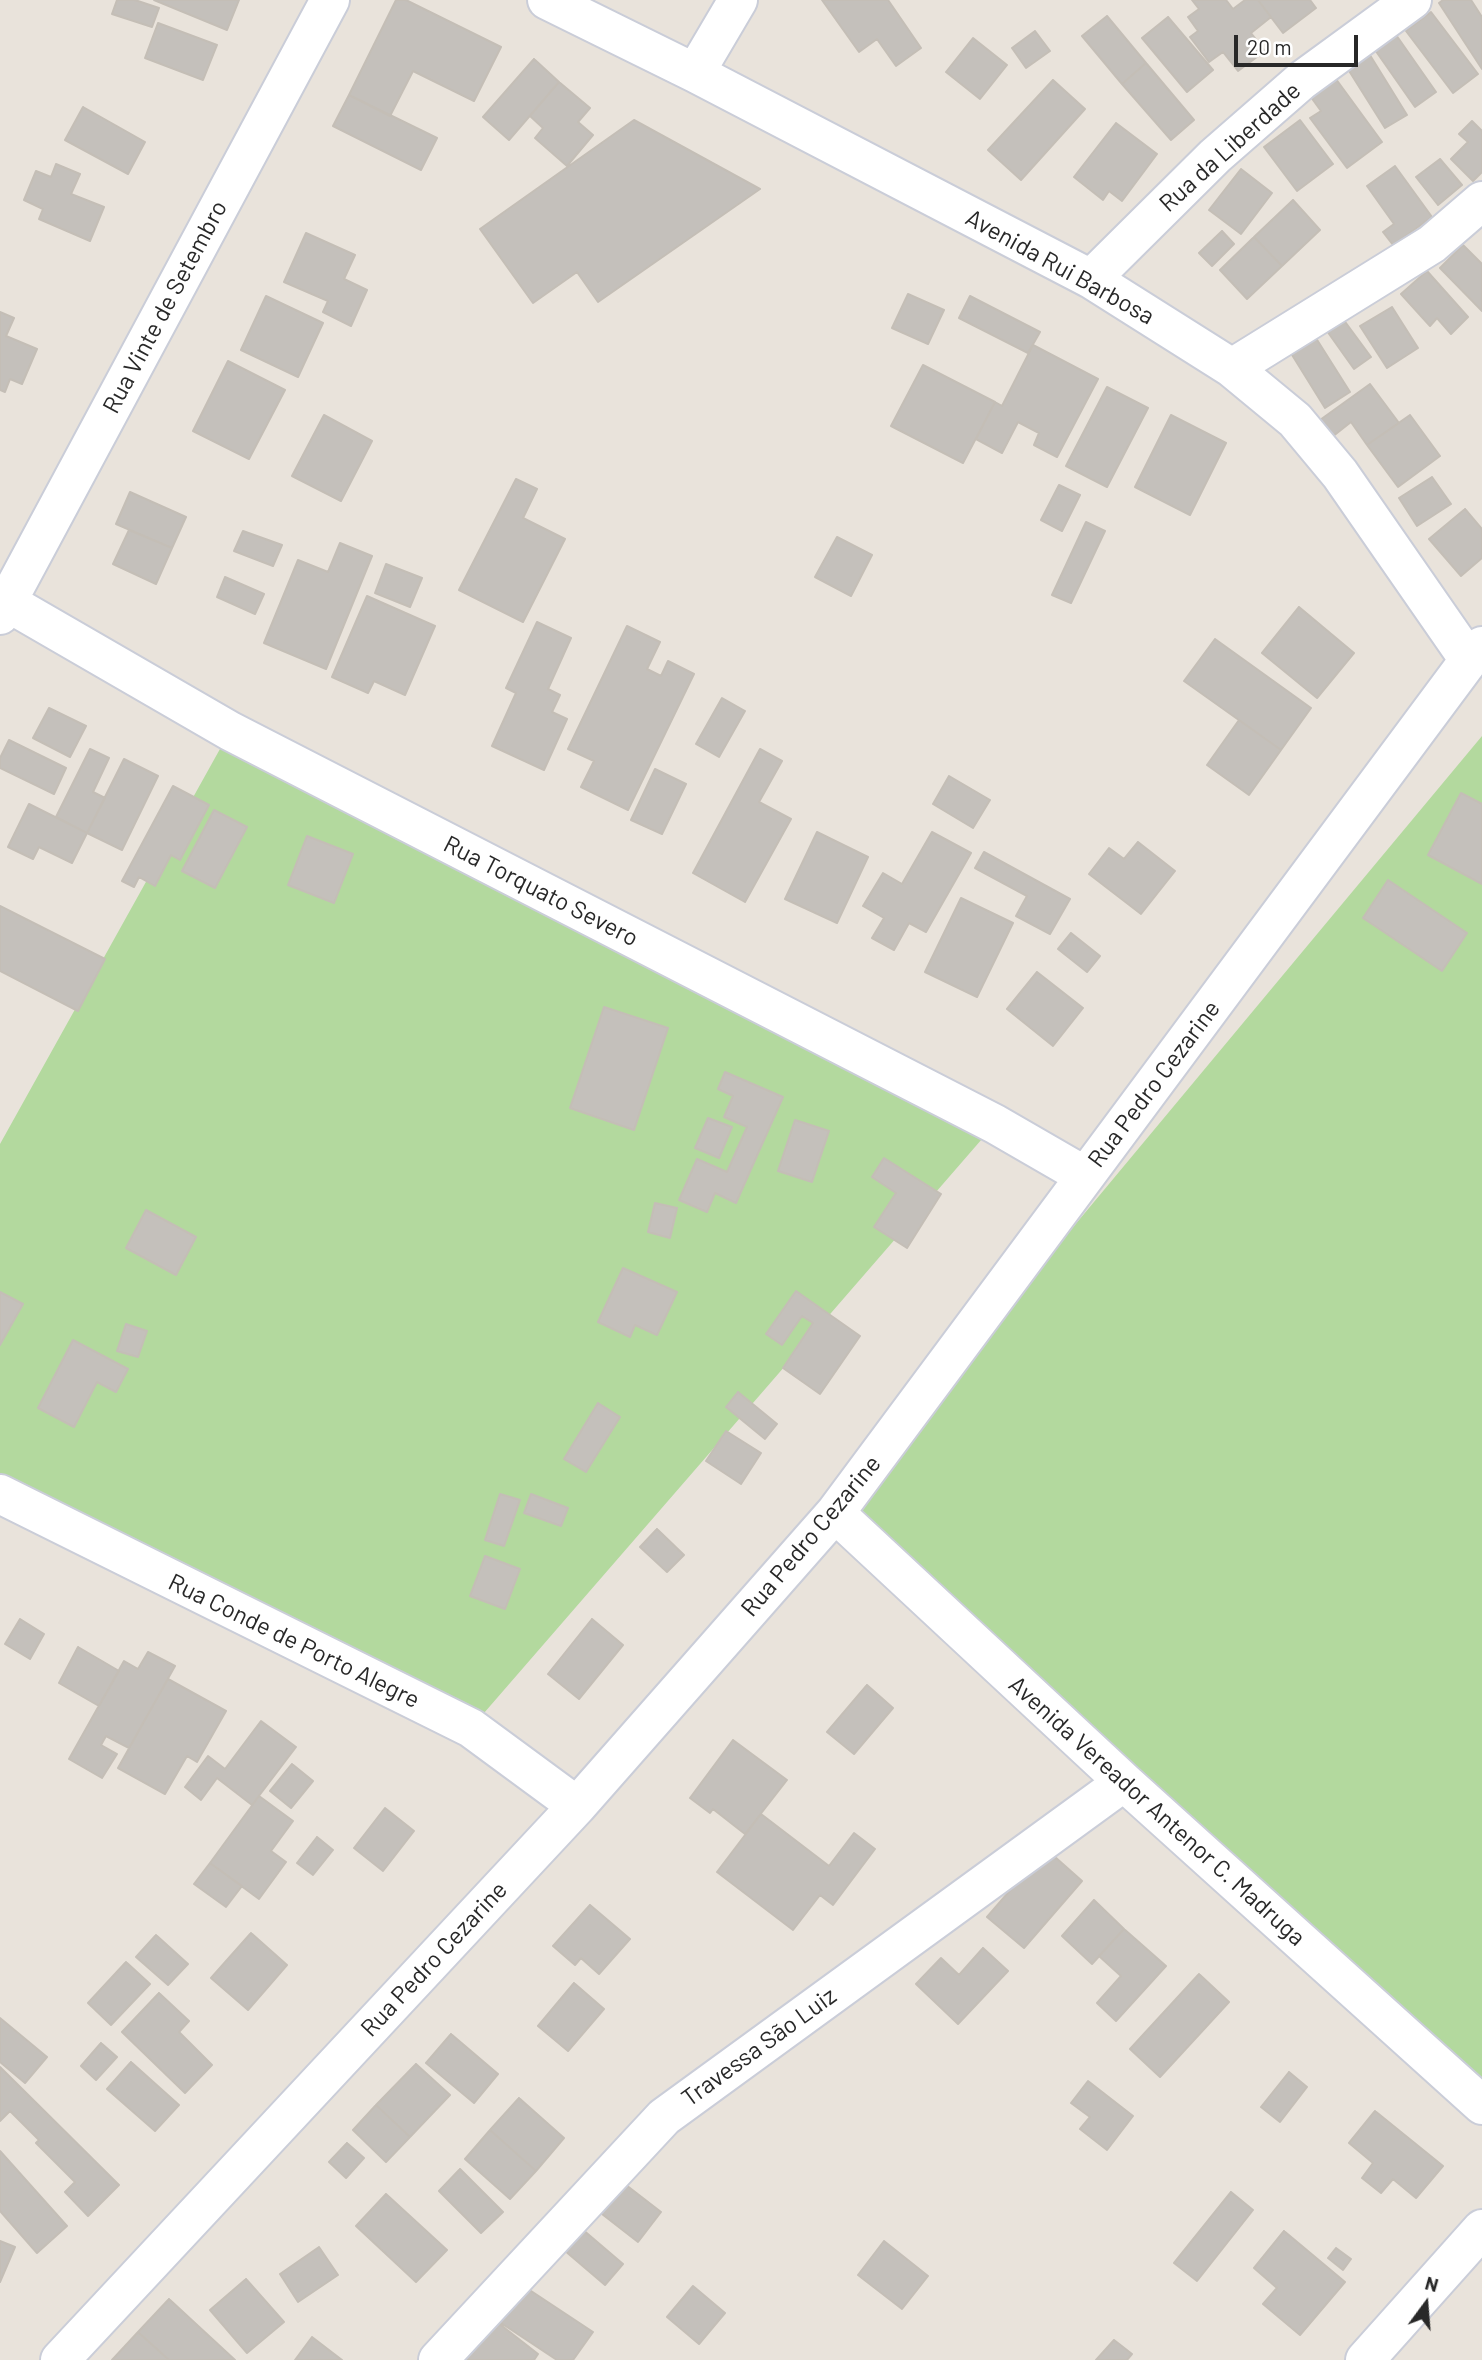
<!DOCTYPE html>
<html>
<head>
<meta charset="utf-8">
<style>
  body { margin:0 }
  #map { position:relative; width:1482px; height:2360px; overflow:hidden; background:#e9e3db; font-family:Barlow,sans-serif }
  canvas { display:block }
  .north { position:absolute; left:1391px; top:2269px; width:70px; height:70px; -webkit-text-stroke:5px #fff; paint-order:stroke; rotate:16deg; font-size:19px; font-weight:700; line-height:28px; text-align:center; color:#282828 }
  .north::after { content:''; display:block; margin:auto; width:24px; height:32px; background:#282828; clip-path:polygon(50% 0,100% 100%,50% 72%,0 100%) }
  .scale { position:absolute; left:1234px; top:35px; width:124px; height:32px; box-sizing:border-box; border:4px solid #282828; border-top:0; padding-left:9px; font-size:21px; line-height:24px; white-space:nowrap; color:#282828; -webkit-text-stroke:5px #fff; paint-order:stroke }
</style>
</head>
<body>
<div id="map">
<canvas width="1482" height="2360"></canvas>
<div class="north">N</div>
<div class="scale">20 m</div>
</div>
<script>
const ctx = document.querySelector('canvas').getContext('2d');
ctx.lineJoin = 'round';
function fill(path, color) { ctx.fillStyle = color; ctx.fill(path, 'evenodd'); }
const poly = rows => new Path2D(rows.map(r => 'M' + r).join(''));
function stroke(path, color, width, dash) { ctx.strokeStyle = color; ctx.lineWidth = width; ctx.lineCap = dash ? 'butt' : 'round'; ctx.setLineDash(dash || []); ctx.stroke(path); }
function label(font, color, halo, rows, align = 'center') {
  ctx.font = font + ' Barlow,sans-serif'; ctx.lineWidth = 5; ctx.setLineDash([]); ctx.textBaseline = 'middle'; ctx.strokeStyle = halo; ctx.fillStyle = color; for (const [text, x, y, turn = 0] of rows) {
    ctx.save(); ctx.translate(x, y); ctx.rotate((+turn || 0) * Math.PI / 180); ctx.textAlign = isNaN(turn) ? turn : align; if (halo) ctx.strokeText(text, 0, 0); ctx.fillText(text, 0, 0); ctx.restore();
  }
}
const green = poly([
  [230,731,995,1124,471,1728,0,1494,0,1144],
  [1482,736,1482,2105,835,1513]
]);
const building = poly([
  [117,0,135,0,159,8,152,27,112,14,117,0],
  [154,0,239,0,227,30,154,0],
  [396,0,406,0,501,47,474,101,413,71,390,116,349,95,396,0],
  [822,0,888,0,921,48,896,66,877,39,859,52,822,0],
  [1192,0,1226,0,1233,9,1245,0,1258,0,1271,17,1251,33,1265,51,1238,71,1223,52,1209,62,1190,37,1198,31,1188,17,1199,9,1192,0],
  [1258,0,1310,0,1316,8,1283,33,1258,0],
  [1443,0,1471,0,1482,17,1482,69,1439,3,1443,0],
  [1431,12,1478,74,1453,93,1406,31,1431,12],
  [1107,16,1146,63,1122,84,1082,36,1107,16],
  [1168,17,1213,70,1187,92,1142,38,1168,17],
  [158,23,217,45,203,80,145,58,158,23],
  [1035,31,1050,51,1026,68,1012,48,1035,31],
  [1394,32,1436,92,1415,107,1373,47,1394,32],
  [973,38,1007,65,980,99,946,72,973,38],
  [1368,52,1407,115,1385,128,1346,66,1368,52],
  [534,59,559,82,509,140,483,117,534,59],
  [1146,63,1194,120,1171,140,1122,84,1146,63],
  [1333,75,1382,142,1347,168,1310,118,1321,111,1308,93,1333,75],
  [1053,80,1085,109,1021,180,988,150,1053,80],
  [559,82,590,108,578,122,593,135,567,166,535,138,543,128,530,116,559,82],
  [349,95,437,138,421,170,333,126,349,95],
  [83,107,145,142,128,174,65,140,83,107],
  [634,120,760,189,598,302,577,272,533,303,480,229,634,120],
  [1300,120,1333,164,1297,191,1264,147,1300,120],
  [1472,121,1482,131,1482,172,1473,181,1451,159,1468,142,1459,134,1472,121],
  [1116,123,1157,154,1122,201,1109,191,1103,200,1074,177,1116,123],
  [1440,159,1462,185,1438,205,1416,177,1440,159],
  [56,164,80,174,71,194,104,207,90,241,39,219,43,209,24,200,36,171,51,177,56,164],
  [1395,166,1432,217,1393,245,1383,232,1394,224,1367,186,1395,166],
  [1241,169,1272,193,1241,234,1209,210,1241,169],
  [1293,200,1320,230,1282,266,1254,237,1293,200],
  [1222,231,1234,244,1212,266,1199,253,1222,231],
  [306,233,355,255,344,279,367,290,351,326,323,312,328,301,284,282,306,233],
  [1254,237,1282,266,1247,299,1220,270,1254,237],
  [1463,245,1482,264,1482,311,1440,268,1463,245],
  [1427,271,1468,317,1451,334,1437,318,1430,326,1401,294,1427,271],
  [908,294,944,310,928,344,892,328,908,294],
  [266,296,323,323,298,377,241,350,266,296],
  [970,296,1040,332,1028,353,959,318,970,296],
  [1392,307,1418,348,1387,368,1360,326,1392,307],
  [0,312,14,318,6,336,37,349,22,384,10,379,5,392,0,390,0,312],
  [1343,319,1371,357,1354,369,1327,331,1343,319],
  [1314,335,1350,392,1325,408,1289,350,1314,335],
  [1033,345,1098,379,1057,457,1034,445,1039,433,1018,422,1002,453,976,439,995,402,1002,406,1033,345],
  [228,361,285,390,249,459,193,431,228,361],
  [923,365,995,402,963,463,891,426,923,365],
  [1370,384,1399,423,1367,445,1351,422,1332,437,1320,420,1370,384],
  [1107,387,1148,408,1107,487,1066,466,1107,387],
  [324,415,372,441,341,501,292,476,324,415],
  [1171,415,1226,443,1190,515,1135,487,1171,415],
  [1410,415,1440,456,1398,487,1367,445,1410,415],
  [1432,477,1451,504,1417,526,1399,498,1432,477],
  [516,479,537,489,523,518,565,539,523,622,459,590,516,479],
  [1059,485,1080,495,1062,531,1041,520,1059,485],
  [130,492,186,517,172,548,116,524,130,492],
  [1465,509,1482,529,1482,558,1461,576,1429,539,1465,509],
  [1086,522,1105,531,1071,603,1052,595,1086,522],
  [129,530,172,548,156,584,113,564,129,530],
  [243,531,282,545,273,566,234,551,243,531],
  [837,537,872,555,851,596,815,577,837,537],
  [340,543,372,556,326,669,264,643,298,560,328,572,340,543],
  [386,564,422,578,410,607,375,593,386,564],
  [225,577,264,594,255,614,217,597,225,577],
  [367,596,435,626,405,695,374,681,368,693,332,677,367,596],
  [1299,607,1354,653,1317,698,1262,653,1299,607],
  [537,622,571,638,548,689,560,695,552,712,567,719,544,770,492,746,516,693,506,688,537,622],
  [627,626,660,642,647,669,661,676,668,661,694,674,628,810,581,787,594,761,568,749,627,626],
  [1215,639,1311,708,1281,750,1184,681,1215,639],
  [722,698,745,711,719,757,696,744,722,698],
  [49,708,86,726,70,757,33,738,49,708],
  [1239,720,1281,750,1249,795,1207,765,1239,720],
  [9,740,66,768,54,794,0,768,0,758,9,740],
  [90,749,109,758,93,792,105,798,87,833,56,817,90,749],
  [760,749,782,761,759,802,791,819,745,902,693,873,760,749],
  [124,759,158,776,122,850,87,833,124,759],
  [655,769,686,784,662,834,631,820,655,769],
  [949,776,990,800,973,828,933,804,949,776],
  [173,786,209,805,180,860,171,855,155,886,139,877,134,887,122,881,173,786],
  [1461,793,1482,804,1482,884,1428,855,1461,793],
  [29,804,87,833,72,863,39,847,33,859,8,847,29,804],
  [214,810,247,827,215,888,182,871,214,810],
  [817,832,868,857,837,923,785,899,817,832],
  [932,832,971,853,926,932,909,923,894,950,872,938,884,918,863,906,883,873,902,884,932,832],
  [307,836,353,854,334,903,288,885,307,836],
  [1138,842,1175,871,1141,914,1089,874,1109,848,1124,859,1138,842],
  [984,852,1070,899,1050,934,1016,916,1027,896,975,868,984,852],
  [1388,880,1467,933,1442,971,1363,918,1388,880],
  [961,898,1013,923,977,997,925,972,961,898],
  [0,906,105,959,78,1011,0,971,0,906],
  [1071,933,1100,956,1087,972,1058,949,1071,933],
  [1037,972,1083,1008,1053,1046,1007,1009,1037,972],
  [604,1007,668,1028,634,1130,570,1108,604,1007],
  [725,1072,783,1097,736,1203,715,1193,707,1212,679,1200,697,1159,727,1172,747,1127,724,1117,733,1096,718,1089,725,1072],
  [708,1118,732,1127,719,1158,695,1148,708,1118],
  [795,1120,829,1131,812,1182,778,1171,795,1120],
  [884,1158,941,1194,907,1248,874,1227,896,1193,872,1177,884,1158],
  [655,1203,677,1208,670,1238,648,1232,655,1203],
  [146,1210,196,1237,176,1275,126,1248,146,1210],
  [623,1268,677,1292,657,1335,635,1325,630,1337,598,1322,623,1268],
  [796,1291,860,1336,820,1394,783,1368,813,1323,802,1316,782,1345,766,1334,796,1291],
  [0,1292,23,1304,0,1345,0,1292],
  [126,1324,147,1331,138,1357,117,1351,126,1324],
  [73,1340,128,1369,116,1392,97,1382,74,1427,38,1408,73,1340],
  [738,1392,777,1424,765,1439,726,1407,738,1392],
  [598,1403,620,1417,586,1472,564,1459,598,1403],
  [726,1431,761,1453,741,1484,706,1461,726,1431],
  [500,1494,520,1500,504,1546,485,1540,500,1494],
  [531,1494,568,1508,561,1526,524,1513,531,1494],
  [657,1529,684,1555,667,1572,640,1547,657,1529],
  [485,1556,520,1569,505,1609,470,1596,485,1556],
  [20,1619,44,1634,30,1659,5,1644,20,1619],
  [592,1619,623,1645,579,1699,548,1674,592,1619],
  [78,1647,119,1671,99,1706,59,1683,78,1647],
  [148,1652,175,1666,129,1748,106,1736,101,1745,117,1754,102,1778,69,1759,124,1661,138,1669,148,1652],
  [168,1679,226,1711,197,1762,187,1756,165,1794,118,1768,168,1679],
  [867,1685,893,1708,854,1754,827,1732,867,1685],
  [261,1721,296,1747,252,1805,217,1778,201,1800,185,1787,208,1756,225,1769,261,1721],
  [733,1740,787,1780,745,1834,713,1809,710,1813,690,1798,733,1740],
  [292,1764,313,1781,291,1808,270,1791,292,1764],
  [259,1796,293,1821,271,1851,286,1862,259,1899,210,1863,259,1796],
  [385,1808,414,1831,383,1871,354,1848,385,1808],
  [761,1814,829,1866,854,1833,875,1849,833,1905,820,1895,793,1930,717,1872,761,1814],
  [317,1837,333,1850,313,1875,297,1863,317,1837],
  [1046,1849,1082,1881,1024,1948,987,1917,1046,1849],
  [210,1863,242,1886,226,1907,194,1884,210,1863],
  [1094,1900,1124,1929,1092,1964,1062,1936,1094,1900],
  [590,1905,630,1939,599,1974,581,1958,575,1965,553,1946,590,1905],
  [1124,1929,1166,1966,1116,2021,1097,2003,1121,1976,1099,1956,1124,1929],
  [251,1933,287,1965,248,2010,211,1978,251,1933],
  [156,1935,188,1964,168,1985,136,1957,156,1935],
  [983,1948,1008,1971,958,2024,916,1984,941,1958,959,1975,983,1948],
  [126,1962,150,1984,111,2025,88,2003,126,1962],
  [1199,1974,1229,2002,1160,2077,1130,2049,1199,1974],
  [574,1983,604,2009,568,2051,538,2026,574,1983],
  [159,1993,189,2021,179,2032,212,2065,185,2093,122,2032,159,1993],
  [0,2018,47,2057,25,2083,0,2062,0,2018],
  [451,2034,498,2074,474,2103,426,2063,451,2034],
  [101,2043,117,2057,96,2080,81,2066,101,2043],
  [131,2062,179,2105,155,2131,107,2089,131,2062],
  [416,2064,450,2095,410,2137,376,2105,416,2064],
  [0,2067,119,2185,88,2216,65,2192,75,2182,36,2143,39,2140,10,2111,0,2121,0,2067],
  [1289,2072,1307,2087,1280,2122,1261,2107,1289,2072],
  [1088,2081,1133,2116,1107,2150,1080,2129,1090,2117,1071,2103,1088,2081],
  [519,2098,564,2138,536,2171,490,2130,519,2098],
  [376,2105,410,2137,386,2162,353,2130,376,2105],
  [1375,2111,1443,2166,1416,2198,1393,2179,1381,2193,1362,2178,1373,2163,1349,2143,1375,2111],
  [490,2130,536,2171,510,2199,465,2159,490,2130],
  [347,2143,364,2158,346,2178,329,2162,347,2143],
  [0,2151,67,2226,37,2253,0,2211,0,2151],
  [460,2169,503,2212,481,2233,439,2191,460,2169],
  [617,2178,661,2212,638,2242,593,2207,617,2178],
  [1231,2192,1253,2210,1197,2281,1174,2263,1231,2192],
  [386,2194,447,2250,416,2282,356,2226,386,2194],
  [582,2229,623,2264,605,2285,564,2250,582,2229],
  [1284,2231,1345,2282,1300,2335,1263,2304,1277,2288,1254,2268,1284,2231],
  [0,2241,15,2247,0,2282,0,2241],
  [884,2241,928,2276,902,2309,858,2275,884,2241],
  [319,2247,338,2275,298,2302,280,2274,319,2247],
  [1336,2248,1351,2259,1343,2270,1328,2258,1336,2248],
  [246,2279,284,2322,247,2353,210,2310,246,2279],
  [519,2283,593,2332,573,2360,557,2360,495,2319,519,2283],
  [693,2286,725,2313,699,2344,667,2317,693,2286],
  [169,2299,235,2360,169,2360,138,2332,169,2299],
  [488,2315,538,2354,534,2360,454,2360,488,2315],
  [138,2332,169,2360,112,2360,138,2332],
  [312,2337,342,2360,295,2360,312,2337],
  [1114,2340,1132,2354,1127,2360,1096,2360,1114,2340]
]);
const minor = poly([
  [547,0,695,73,1091,279,1232,368,1295,420,1340,474,1469,660],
  [695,73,738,0],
  [1091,279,1215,156,1301,81,1412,0],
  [1232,368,1432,244,1482,201],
  [0,598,230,731,995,1124,1085,1176],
  [0,615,330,0],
  [0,1494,471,1728,577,1806],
  [835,1513,1124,1782,1482,2105],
  [60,2360,577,1806,835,1513,1469,660,1482,646],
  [438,2360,664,2117,1124,1782],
  [1365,2360,1482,2229]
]);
const streetNames = [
  ["Rua da Liberdade",1230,147,-42],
  ["Avenida Rui Barbosa",1060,267,29],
  ["Rua Vinte de Setembro",165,307,-62],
  ["Rua Torquato Severo",541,891,27],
  ["Rua Pedro Cezarine",1154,1084,-53],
  ["Rua Pedro Cezarine",811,1536,-50],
  ["Rua Conde de Porto Alegre",294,1641,26],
  ["Avenida Vereador Antenor C. Madruga",1157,1811,42],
  ["Rua Pedro Cezarine",434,1959,-47],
  ["Travessa São Luiz",759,2047,-36]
];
fill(green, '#b3d99e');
fill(building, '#c4c0bb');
stroke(building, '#c4beb6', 2);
stroke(minor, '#cacdd8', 42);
stroke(minor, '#fff', 38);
label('24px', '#282828', '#fff', streetNames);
</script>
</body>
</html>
